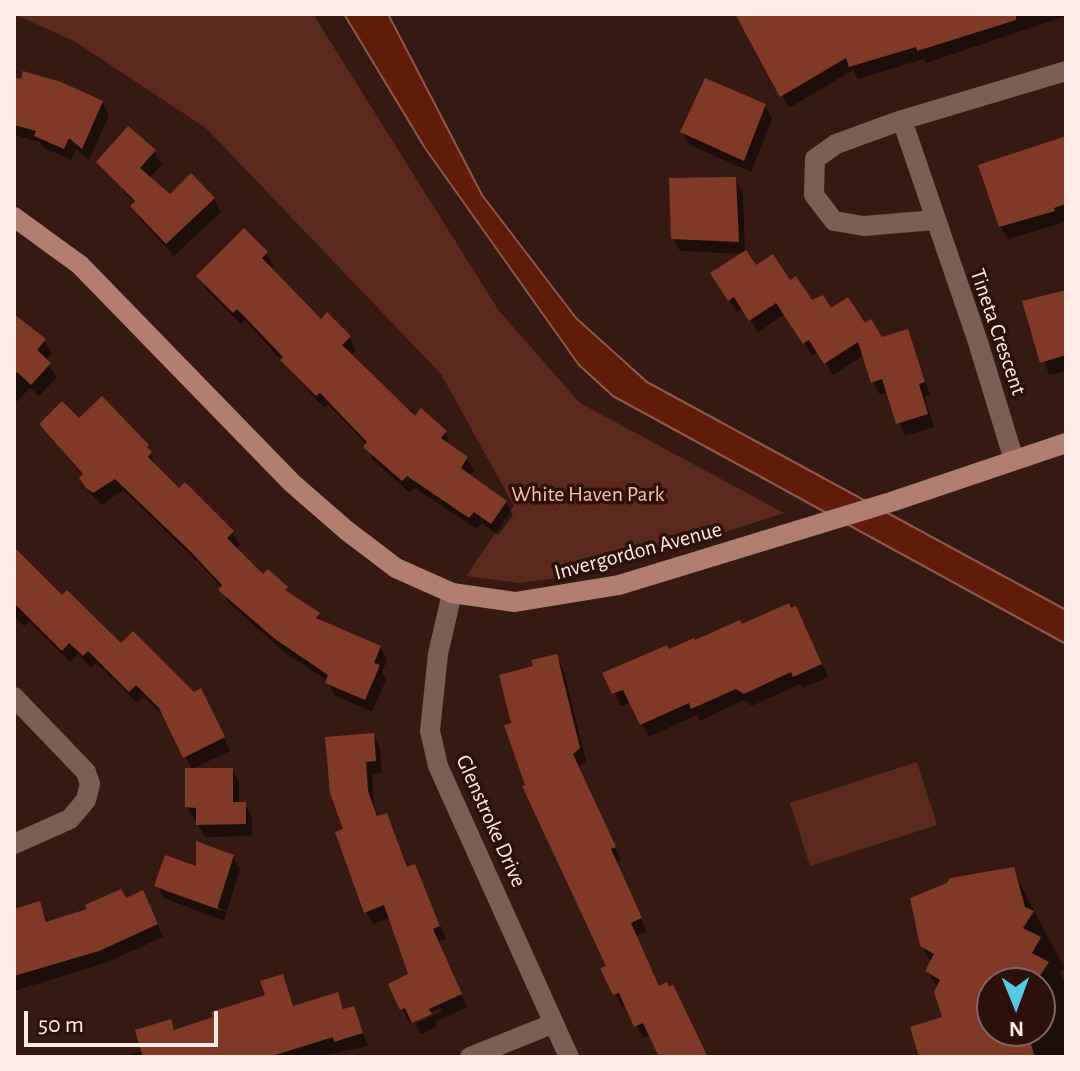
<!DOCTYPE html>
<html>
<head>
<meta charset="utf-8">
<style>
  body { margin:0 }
  #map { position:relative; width:1080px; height:1071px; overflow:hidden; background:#361a12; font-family:"Alegreya Sans",sans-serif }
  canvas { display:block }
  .frame { position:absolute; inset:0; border:16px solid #ffebe5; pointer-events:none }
  .north { position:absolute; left:976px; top:967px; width:80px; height:80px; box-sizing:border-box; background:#2c1009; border:2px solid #806861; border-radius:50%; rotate:179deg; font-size:22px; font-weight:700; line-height:32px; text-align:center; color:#ffebe5 }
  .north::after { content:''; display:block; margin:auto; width:28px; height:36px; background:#58c9e3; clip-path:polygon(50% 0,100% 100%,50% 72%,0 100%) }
  .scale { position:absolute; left:24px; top:1011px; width:194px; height:36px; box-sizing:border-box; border:4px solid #ffebe5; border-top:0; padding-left:10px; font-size:24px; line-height:28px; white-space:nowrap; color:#ffebe5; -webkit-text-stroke:6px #2c1009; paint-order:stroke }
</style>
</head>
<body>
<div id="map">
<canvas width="1080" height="1071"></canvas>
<div class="frame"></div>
<div class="north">N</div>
<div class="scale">50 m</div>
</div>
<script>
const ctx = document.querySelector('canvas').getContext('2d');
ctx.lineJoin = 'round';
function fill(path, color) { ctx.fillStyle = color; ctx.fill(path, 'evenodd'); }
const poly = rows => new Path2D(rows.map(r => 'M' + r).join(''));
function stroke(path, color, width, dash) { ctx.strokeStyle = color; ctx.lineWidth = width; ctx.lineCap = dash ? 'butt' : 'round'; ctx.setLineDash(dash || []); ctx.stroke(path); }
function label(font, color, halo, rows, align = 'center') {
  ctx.font = font + ' "Alegreya Sans",sans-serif'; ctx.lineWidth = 7; ctx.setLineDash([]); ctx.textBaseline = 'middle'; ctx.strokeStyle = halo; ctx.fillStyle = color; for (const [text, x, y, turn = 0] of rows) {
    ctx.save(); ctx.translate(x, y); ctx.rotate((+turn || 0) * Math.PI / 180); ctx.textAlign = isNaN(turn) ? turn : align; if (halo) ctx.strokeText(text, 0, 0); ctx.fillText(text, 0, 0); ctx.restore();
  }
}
const green = poly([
  [14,14,313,14,499,311,580,403,784,513,641,559,565,577,519,583,466,576,514,506,441,374,206,128,74,41],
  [917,762,937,825,810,866,790,803]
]);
const water = poly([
  [344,14,388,14,482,195,576,318,647,382,1066,610,1066,644,613,396,579,365,425,148,344,14]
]);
const shadow = poly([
  [737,14,1066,14,1066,16,926,63,924,59,858,79,853,70,789,108],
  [14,79,102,102,109,115,89,160,76,149,71,160,44,148,40,142,14,135],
  [765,106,772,119,751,172,690,145,682,132],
  [1066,138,1066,222,1008,239,1000,226],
  [154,152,162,164,149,179,170,197,214,199,221,212,174,256,140,219,133,207,135,204,99,162],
  [735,179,743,192,745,251,755,268,790,283,811,302,865,326,882,340,908,332,930,395,924,397,934,427,905,436,888,392,880,395,873,382,864,355,833,375,818,351,812,355,785,314,758,332,743,308,737,312,720,286,744,254,680,251,673,238],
  [266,254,274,266,270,270,321,322,349,337,356,350,350,356,415,419,445,432,450,447,467,458,474,471,470,477,506,502,513,515,498,535,482,523,477,529,415,488,410,493,373,460,367,445,328,404,324,408,245,320,241,324,206,289,199,276],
  [1066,290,1066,371,1049,375,1024,302],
  [14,325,44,341,52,353,45,361,57,377,39,396,30,388,14,404],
  [102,398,148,446,156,468,179,491,232,532,240,545,235,549,264,577,268,572,292,597,318,614,324,624,380,647,387,660,382,673,386,680,372,712,334,695,328,681,284,652,228,602,222,588,199,563,123,490,102,505,88,491,81,479,83,476,41,424,79,421],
  [14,550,62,598,121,646,208,703,230,751,192,769,166,719,144,697,137,703,96,663,91,668,78,654,70,662,29,622,24,626,14,616],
  [803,621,828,677,802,688,800,684,752,706,744,700,700,721,697,715,649,737,631,702,621,706,605,674,742,626],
  [556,656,563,669,586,761,579,767,621,860,616,862,647,932,636,936,659,988,707,1057,661,1057,651,1035,643,1038,626,1005,622,1007,603,969,608,967,527,786,513,724,536,668],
  [373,735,380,748,382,773,372,774,374,805,379,818,386,815,393,828,408,869,414,866,421,879,446,939,438,942,467,1007,435,1022,437,1027,421,1034,415,1024,442,1011,440,1008,409,1022,402,1009,390,985,410,975,390,918,373,924,366,912,346,831],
  [232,770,239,782,239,804,245,804,252,817,252,836,205,837,187,807],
  [233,857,240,869,227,911,164,887,164,891,227,912,224,921,164,898,157,885],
  [1012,869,1064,967,1060,973,1066,984,1066,1057,917,1057,944,1019,938,989,927,971,932,963,922,946],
  [992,983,1040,983,1040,1031,992,1031],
  [126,900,149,905,163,937,105,963,14,991,14,911,39,903,49,923],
  [282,976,295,1008,337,994,345,1011,353,1008,368,1046,316,1057,122,1057,143,1051,170,1021,176,1031,267,996]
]);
const building = poly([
  [735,14,1016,14,1016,20,917,51,916,47,849,67,846,58,780,97],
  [23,71,61,82,103,101,82,149,69,138,64,149,34,136,36,131,14,125,14,77,21,79],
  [705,78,766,104,744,161,680,132],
  [128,126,156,150,140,168,170,194,191,173,215,198,166,244,130,206,135,201,96,162],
  [1066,136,1066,204,1054,208,1055,211,999,227,978,165],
  [736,177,739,242,671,239,669,178],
  [244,228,268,252,262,258,321,319,327,312,351,336,342,345,369,371,415,416,421,408,447,431,441,438,468,457,461,468,507,501,491,524,474,512,469,518,407,476,402,481,363,447,367,442,320,393,316,396,280,360,283,357,237,309,233,313,196,276],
  [746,250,756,265,773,254,790,280,796,276,812,300,823,295,831,308,848,297,865,323,871,319,882,337,908,329,925,382,919,384,928,414,896,424,882,379,871,383,858,342,824,364,809,340,803,344,776,303,749,321,734,297,728,301,710,273],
  [1066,290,1066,355,1040,363,1022,301],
  [14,314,46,339,37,350,51,363,31,385,17,372,14,376],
  [102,396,149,445,147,447,152,452,148,457,179,488,185,482,234,531,227,538,263,574,268,569,288,587,285,590,320,613,316,618,381,646,374,663,380,665,365,700,325,683,328,675,275,639,218,590,222,585,190,551,115,479,93,493,86,488,79,478,83,474,39,424,62,401,79,418],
  [14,547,62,595,67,590,121,643,133,631,194,692,201,688,225,737,183,758,159,708,136,685,129,692,88,651,83,656,69,643,62,651,14,603],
  [789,603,791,608,796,606,822,664,793,677,791,672,744,694,736,689,691,709,689,703,640,725,623,690,612,694,602,673,667,645,669,649,694,638,695,640,740,620,742,624],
  [557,654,580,748,573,754,616,847,611,849,642,918,631,923,659,986,667,982,669,987,673,985,708,1057,659,1057,643,1023,634,1027,619,993,613,995,600,968,606,966,522,786,525,785,504,725,511,723,499,675,533,666,531,660],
  [374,733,376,761,366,762,368,791,377,816,387,813,407,867,415,864,440,926,433,929,462,994,429,1009,432,1014,412,1023,405,1008,400,1010,388,984,408,974,384,905,364,913,335,832,343,829,330,793,325,737],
  [185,768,233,768,233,802,246,802,246,824,196,825,196,808,185,807],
  [196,841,234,855,217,909,154,886,165,855,196,866],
  [1014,867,1025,907,1034,911,1023,928,1041,937,1032,953,1049,962,1035,983,992,983,992,1031,1027,1031,1035,1057,919,1057,910,1027,942,1017,934,992,940,980,925,971,934,954,920,946,910,898,947,883,950,878],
  [121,889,126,898,143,890,158,924,99,951,14,976,14,909,40,901,46,922,87,909,85,905],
  [283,974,293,1006,338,992,343,1009,354,1006,363,1033,334,1042,333,1037,269,1057,143,1057,135,1030,171,1019,174,1030,213,1017,211,1012,265,995,260,981]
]);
const street = poly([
  [902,120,836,144,815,159,814,195,834,221,864,226,935,220],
  [1014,460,977,339,902,120,1066,71],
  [452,593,438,654,430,731,438,766,569,1057],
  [14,697,86,772,90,784,86,800,70,819,14,844],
  [470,1057,552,1024]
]);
const secondary = poly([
  [14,217,80,265,292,483,346,530,396,568,452,593,515,602,619,585,894,501,1066,443]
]);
const streetNames = [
  ["Tineta Crescent",998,332,71],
  ["Invergordon Avenue",638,551,-15],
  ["Glenstroke Drive",491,821,66]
];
const parkNames = [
  ["White Haven Park",588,494]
];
fill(green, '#5c2a1c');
fill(water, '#5e1c09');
stroke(water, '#8e5a4b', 2);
fill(shadow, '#0007');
fill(building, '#7f3927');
stroke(street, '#7e5d54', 20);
stroke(secondary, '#b27e6f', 20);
label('22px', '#ffebe5', '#2c1009', streetNames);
label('22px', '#fdbdab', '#2c1009', parkNames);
</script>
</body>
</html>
